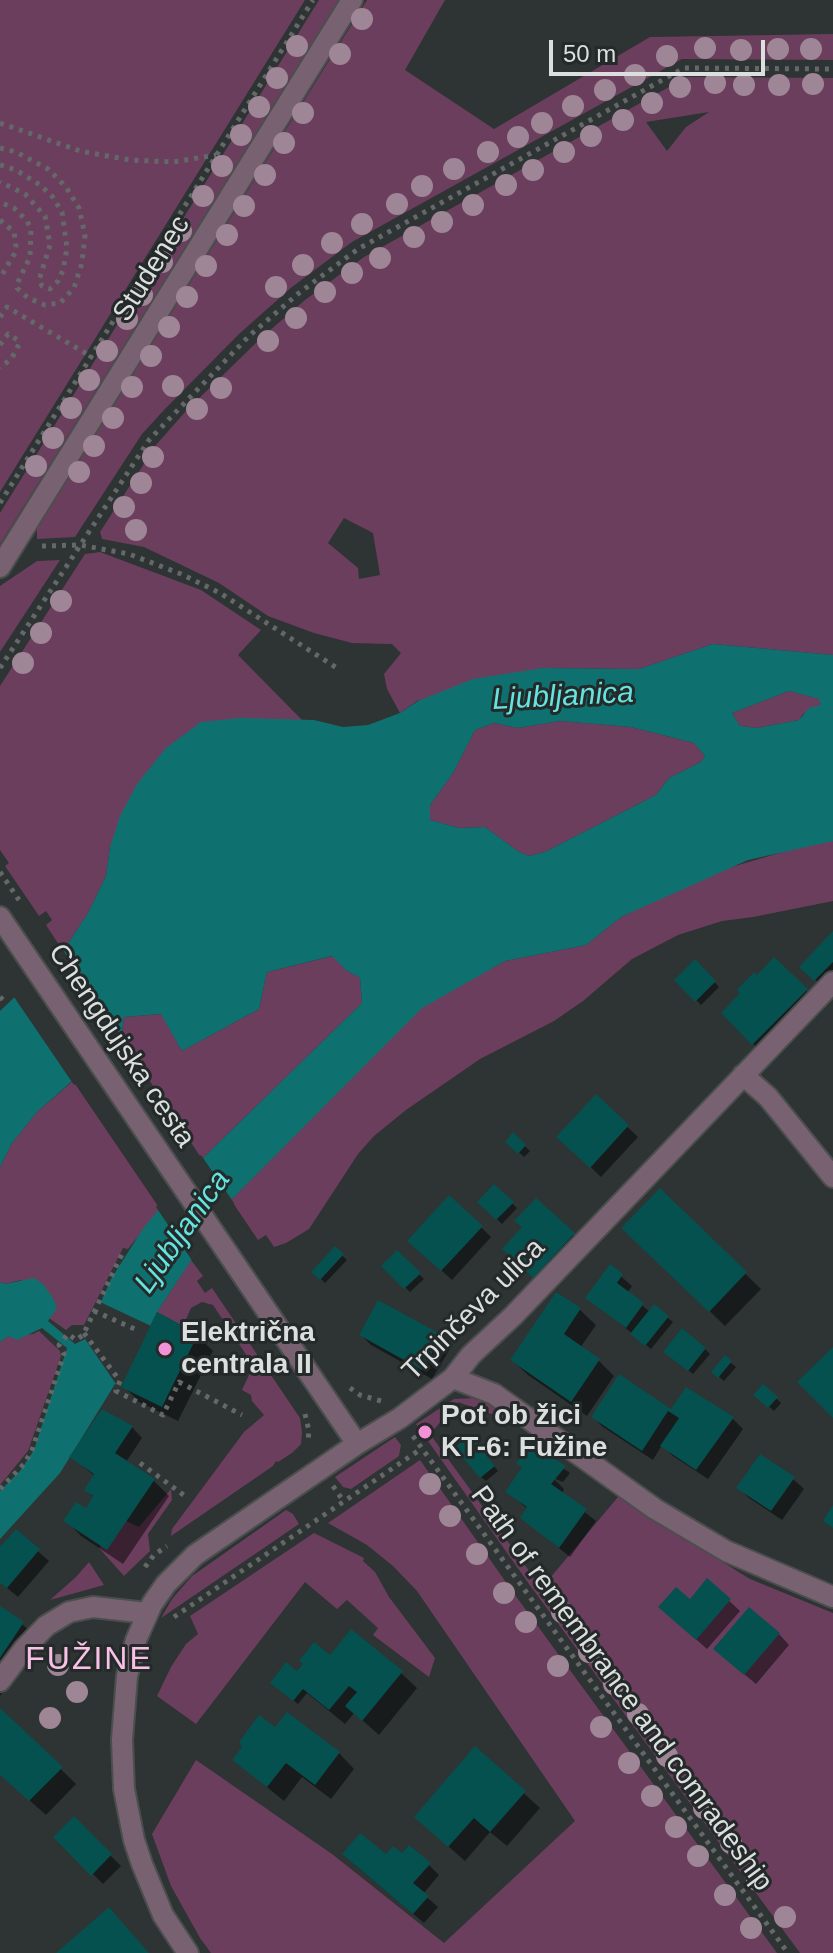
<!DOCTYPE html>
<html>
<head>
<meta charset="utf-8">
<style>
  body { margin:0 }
  #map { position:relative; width:833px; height:1953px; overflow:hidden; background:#2e3333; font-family:Helvetica,sans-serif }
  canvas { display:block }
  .scale { position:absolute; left:549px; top:40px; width:216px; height:36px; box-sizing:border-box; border:4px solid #dbdfde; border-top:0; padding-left:10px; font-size:24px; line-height:28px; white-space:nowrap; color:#dbdfde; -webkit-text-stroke:6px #242929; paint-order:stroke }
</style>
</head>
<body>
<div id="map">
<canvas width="833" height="1953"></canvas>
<div class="scale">50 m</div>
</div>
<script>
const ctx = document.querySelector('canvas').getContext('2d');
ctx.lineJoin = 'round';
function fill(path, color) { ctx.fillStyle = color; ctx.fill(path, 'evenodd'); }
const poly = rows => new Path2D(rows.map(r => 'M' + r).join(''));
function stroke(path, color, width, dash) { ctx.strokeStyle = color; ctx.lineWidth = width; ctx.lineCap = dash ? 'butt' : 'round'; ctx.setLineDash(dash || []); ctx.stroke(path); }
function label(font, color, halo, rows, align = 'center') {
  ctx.font = font + ' Helvetica,sans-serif'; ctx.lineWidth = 6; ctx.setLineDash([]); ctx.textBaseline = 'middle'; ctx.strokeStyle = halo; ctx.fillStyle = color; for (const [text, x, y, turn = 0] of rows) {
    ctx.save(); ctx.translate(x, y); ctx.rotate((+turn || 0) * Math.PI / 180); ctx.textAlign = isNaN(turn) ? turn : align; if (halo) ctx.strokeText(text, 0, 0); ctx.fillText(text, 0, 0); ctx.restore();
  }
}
const green = poly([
  [0,0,305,0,0,492],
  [319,0,340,0,0,544,0,513],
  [367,0,445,0,405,70,494,129,650,37,833,34,833,60,682,59,352,242,292,287,239,334,164,410,142,434,75,537,37,539,37,528],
  [687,77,833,78,833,655,713,644,639,669,543,668,417,701,400,713,387,689,384,674,401,653,392,644,352,643,314,633,268,616,219,583,144,547,102,539,100,532,156,445,186,411,260,339,305,300,364,257],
  [709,112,686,127,667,151,646,122],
  [344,518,373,533,380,575,359,579,358,568,328,543],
  [100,552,201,590,261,630,238,655,302,720,296,721,110,847,106,876,88,913,63,951,46,925,52,920,46,911,39,916,5,866,9,863,0,850,0,686,85,554],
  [60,560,0,652,0,586,37,561],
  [789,691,820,699,821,705,803,714,799,720,757,728,740,726,732,713],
  [560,721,631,727,694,743,705,756,701,762,669,778,656,795,545,852,529,856,519,852,485,827,459,828,430,820,430,805,453,773,475,730,494,723,518,728],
  [833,839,833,901,753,917,722,921,678,935,632,959,583,1001,554,1021,480,1059,406,1110,374,1136,358,1154,309,1229,286,1243,274,1247,266,1235,258,1240,231,1200,422,1006,505,961,586,945,621,917,708,874,803,846],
  [333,956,346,970,360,978,362,1003,202,1159,121,1038,124,1017,162,1014,182,1051,259,1009,267,972],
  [73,1081,160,1209,128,1249,123,1248,84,1325,72,1325,66,1330,49,1318,21,1280,5,1284,0,1282,0,1167,12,1143,37,1112],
  [191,1260,203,1276,197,1281,205,1293,212,1288,300,1418,302,1433,301,1444,292,1453,278,1462,276,1461,273,1466,171,1536,172,1529,244,1432,264,1415,252,1401,251,1395,242,1390,250,1373,251,1362,213,1305,202,1302,191,1308,183,1326,157,1312],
  [39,1331,60,1351,61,1356,28,1451,0,1485,0,1342,9,1336,33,1334],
  [474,1398,501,1410,505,1419,458,1402,430,1434,540,1586,550,1578,618,1497,750,1579,833,1613,833,1953,800,1953,529,1584,416,1424,454,1399],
  [395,1437,401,1445,399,1456,351,1489,343,1487,335,1477],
  [420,1460,515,1595,777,1953,211,1953,200,1938,171,1886,152,1834,196,1760,332,1854,444,1943,575,1821,417,1591,393,1566,367,1545,328,1523],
  [171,1489,172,1500,148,1534,150,1551,124,1576,99,1548,126,1521,139,1527],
  [286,1510,293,1514,299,1524,161,1618,172,1599,192,1576],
  [314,1533,364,1558,363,1561,375,1572,389,1597,435,1658,429,1677,373,1635,378,1628,347,1600,337,1609,305,1582,196,1724,157,1696,171,1667,186,1644,198,1634,190,1616],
  [89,1562,104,1585,50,1600,76,1577]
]);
const water = poly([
  [713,644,833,655,833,841,748,860,621,917,586,945,505,961,422,1008,231,1200,157,1312,121,1387,115,1384,60,1473,0,1539,0,1491,20,1471,34,1450,67,1348,42,1328,17,1340,9,1336,0,1342,0,1282,5,1284,34,1278,43,1284,53,1298,57,1308,48,1321,75,1344,85,1339,111,1279,144,1227,202,1159,362,1003,360,978,346,970,332,956,267,972,259,1009,182,1051,161,1014,124,1017,121,1038,37,1112,12,1143,0,1167,0,1011,63,951,88,913,106,876,110,847,120,816,137,784,166,748,201,722,241,718,314,720,343,727,368,725,400,713,418,701,473,679,543,668,639,669],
  [789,691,819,699,821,705,809,708,799,720,757,728,740,726,732,713],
  [560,721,631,727,694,743,705,756,701,762,669,778,656,795,545,852,529,856,519,852,485,827,459,828,430,820,430,805,453,773,475,730,494,723,518,728]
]);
const pier = poly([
  [61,947,124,1041,74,1085,12,994],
  [201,1155,234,1203,193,1262,156,1207],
  [100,1302,151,1326,121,1387,116,1384,85,1339]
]);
const shadow = poly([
  [833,934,833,982,826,990,802,967],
  [774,960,816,1000,763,1054,724,1013],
  [695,962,719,987,701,1005,676,980],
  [596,1097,638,1137,601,1177,559,1137],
  [513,1135,530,1151,524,1157,507,1141],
  [494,1186,517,1208,502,1224,479,1202],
  [660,1191,761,1289,725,1326,624,1228],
  [481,1227,491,1237,452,1280,420,1251],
  [573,1235,583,1245,545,1287,504,1249],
  [335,1249,347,1260,325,1283,314,1272],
  [397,1252,424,1279,410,1292,383,1266],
  [610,1267,632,1286,627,1293,650,1312,654,1307,673,1322,651,1349,588,1297],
  [557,1294,580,1310,596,1325,580,1348,599,1361,614,1376,587,1416,528,1375,512,1360],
  [197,1335,213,1351,178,1421,139,1402,124,1386],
  [361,1335,441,1336,451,1347,432,1379,371,1345],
  [705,1349,710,1354,693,1374,671,1356],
  [725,1358,736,1367,724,1381,713,1372],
  [620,1377,672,1411,687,1389,733,1419,743,1429,708,1479,673,1456,662,1445,653,1460,603,1427,593,1417],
  [764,1387,781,1403,774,1411,756,1395],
  [103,1412,132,1427,142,1438,126,1462,153,1480,169,1496,123,1564,81,1536,66,1520,86,1511,94,1498,86,1490,95,1476,71,1457],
  [475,1442,498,1471,486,1481,481,1477],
  [530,1446,570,1473,563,1482,553,1478,564,1489,562,1494,596,1521,570,1557,522,1518,528,1509,507,1492,524,1468],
  [793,1479,804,1489,782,1520,749,1498,739,1488],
  [16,1532,49,1561,18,1597,0,1582,0,1550],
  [708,1581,740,1611,707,1649,671,1617,690,1602],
  [0,1608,22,1624,38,1639,0,1696],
  [779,1634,789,1645,756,1684,726,1659],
  [330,1658,401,1673,417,1688,379,1735,354,1713,345,1724,307,1693,298,1704,277,1687],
  [0,1710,76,1784,46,1815,0,1774],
  [275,1730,339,1753,354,1769,331,1799,302,1777,284,1801,234,1760],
  [475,1749,540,1808,507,1846,490,1832,465,1861,432,1832],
  [74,1819,121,1866,103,1884,55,1837],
  [402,1855,429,1865,439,1875,423,1894,438,1907,424,1923,355,1865]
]);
const building = poly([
  [833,931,833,962,814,981,799,967],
  [774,957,808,989,752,1045,721,1013,740,993,737,990,754,972,757,975],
  [695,959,716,981,695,1002,674,980],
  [596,1094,629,1125,590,1168,556,1137],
  [513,1132,526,1145,518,1154,505,1142],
  [494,1184,514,1202,496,1220,477,1202],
  [660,1188,747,1272,709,1312,621,1228],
  [449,1195,483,1226,441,1271,407,1241],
  [536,1198,575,1233,533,1278,502,1249,522,1227,514,1221],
  [335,1246,344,1254,320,1280,311,1272],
  [397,1250,421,1273,404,1289,381,1266],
  [610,1264,623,1274,617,1283,644,1303,626,1328,585,1298],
  [556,1292,581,1308,564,1334,600,1359,571,1402,510,1360],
  [378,1300,442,1335,422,1370,359,1335],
  [654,1304,669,1316,645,1346,630,1334],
  [157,1312,198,1334,162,1407,121,1387],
  [682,1328,706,1348,688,1371,663,1352],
  [833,1347,833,1418,797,1382],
  [725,1355,732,1361,718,1378,711,1372],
  [619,1374,671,1409,686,1387,734,1417,696,1470,660,1446,679,1418,668,1411,642,1451,591,1417],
  [763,1384,778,1397,768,1408,753,1395],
  [102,1409,133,1426,115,1453,155,1479,107,1550,63,1521,76,1502,86,1508,93,1496,84,1490,94,1474,69,1457],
  [470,1435,495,1466,480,1478,455,1448],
  [529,1443,566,1466,551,1484,587,1509,559,1548,520,1518,527,1507,505,1492,522,1467,516,1464],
  [760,1454,795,1477,771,1511,736,1488],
  [833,1505,833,1528,823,1521],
  [16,1529,40,1549,7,1588,0,1583,0,1547],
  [707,1578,731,1599,696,1640,658,1607,676,1587,690,1599],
  [0,1606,24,1622,0,1658],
  [749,1607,780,1633,744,1675,713,1649],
  [351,1629,403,1671,362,1721,345,1706,357,1692,349,1686,329,1710,303,1689,293,1701,270,1683,286,1662,297,1671,303,1664,299,1661,314,1642,330,1655],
  [0,1708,63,1767,29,1801,0,1775],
  [287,1712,340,1752,315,1785,286,1763,267,1787,232,1760,242,1747,239,1742,259,1715,275,1727],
  [475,1746,526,1791,490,1832,474,1818,448,1847,414,1817],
  [74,1816,112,1854,91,1876,53,1837],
  [360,1833,386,1854,393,1846,402,1853,409,1845,431,1863,413,1883,429,1896,413,1914,342,1854],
  [109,1907,149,1953,56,1953]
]);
const path = poly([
  [0,123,80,151,130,160,173,162,216,155],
  [0,148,16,152,48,169,66,187,79,208,85,235,82,263,74,288,60,303,45,305,28,298,17,288,17,284,30,257,31,230,27,221,14,208,0,202],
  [0,165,16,170,40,185,52,196,62,212,67,248,63,270,58,281,50,289,42,286,39,280,50,245,45,216,25,194,0,182],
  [0,220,14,232,16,247,15,253,0,278],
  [0,317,7,307,92,357],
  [0,345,8,334,18,340,19,344,12,358,0,368],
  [0,503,313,0],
  [42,546,80,545,129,554,181,574,220,593,340,670],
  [0,668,149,440,249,336,299,293,358,249,684,68,833,69],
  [0,872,19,900],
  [0,997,3,1000],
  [94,1311,137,1330],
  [84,1333,120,1381,116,1391,163,1415,179,1382,242,1415],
  [350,1388,360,1395,381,1401],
  [305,1414,309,1431,308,1440],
  [413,1436,788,1953],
  [140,1463,185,1496],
  [333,1486,344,1502],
  [0,1489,24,1464,32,1450,64,1354,59,1345,68,1334,76,1340,83,1335,123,1252],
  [145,1567,154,1555,167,1546],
  [174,1617,421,1449]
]);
const minor = poly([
  [0,567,352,0],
  [0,917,357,1444],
  [743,1075,768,1097,833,1177],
  [453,1378,494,1394,655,1509,726,1551,833,1597],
  [0,1681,24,1649,46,1626,69,1612,93,1607,147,1613],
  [188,1953,163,1915,142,1864,134,1840,124,1789,122,1740,127,1676,136,1640,152,1604,166,1584,195,1555,357,1444,400,1418,453,1378,471,1355,513,1316,833,982]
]);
const trees = [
  [362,19],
  [297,46],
  [705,48],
  [778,49],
  [811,49],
  [741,50],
  [340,54],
  [667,56],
  [635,75],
  [277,78],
  [715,83],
  [813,84],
  [744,85],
  [779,85],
  [680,87],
  [605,90],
  [652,103],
  [573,106],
  [259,107],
  [303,113],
  [623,120],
  [542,123],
  [241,135],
  [591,136],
  [518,137],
  [284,143],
  [488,152],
  [564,152],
  [222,166],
  [454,169],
  [533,170],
  [265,175],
  [506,185],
  [422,186],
  [203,196],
  [397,204],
  [473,205],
  [244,206],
  [442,222],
  [362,224],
  [181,231],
  [227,235],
  [414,237],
  [332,243],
  [380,258],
  [162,262],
  [303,265],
  [206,266],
  [352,273],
  [276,287],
  [325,292],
  [142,295],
  [187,297],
  [296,318],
  [127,319],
  [169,327],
  [268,341],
  [107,351],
  [151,356],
  [89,380],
  [173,386],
  [132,387],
  [221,388],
  [71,408],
  [197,409],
  [113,418],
  [53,438],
  [94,446],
  [153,457],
  [36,466],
  [79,472],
  [141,483],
  [124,507],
  [136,530],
  [61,601],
  [41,633],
  [23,663],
  [430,1484],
  [450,1516],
  [477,1554],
  [504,1593],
  [562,1612],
  [526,1622],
  [589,1652],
  [58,1665],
  [558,1666],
  [614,1684],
  [77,1692],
  [638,1714],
  [50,1718],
  [601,1727],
  [667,1756],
  [629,1763],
  [652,1796],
  [704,1808],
  [676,1827],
  [731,1843],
  [698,1856],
  [757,1880],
  [725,1895],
  [785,1917],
  [751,1928]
];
const markers = [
  [165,1349,8,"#f391d6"],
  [425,1432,8,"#f391d6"]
];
const streetNames = [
  ["Studenec",152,269,-58],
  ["Chengdujska cesta",121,1046,56],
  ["Trpinčeva ulica",474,1310,-45],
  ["Path of remembrance and comradeship",621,1689,54]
];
const poiNames = [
  ["Električna",181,1333],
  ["centrala II",181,1365],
  ["Pot ob žici",441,1416],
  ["KT-6: Fužine",441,1448]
];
const waterNames = [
  ["Ljubljanica",563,697,-3],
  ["Ljubljanica",183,1232,-55]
];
const quarterNames = [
  ["FUŽINE",89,1660]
];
fill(green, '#6c3e5e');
fill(water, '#0f716f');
fill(pier, '#2e3333');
fill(shadow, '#0007');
fill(building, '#05514f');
stroke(minor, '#4a4f4e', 24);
stroke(path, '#646868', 5, [4, 6]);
stroke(minor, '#786170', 20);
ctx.fillStyle = '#9e8697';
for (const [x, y] of trees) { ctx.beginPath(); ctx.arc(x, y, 11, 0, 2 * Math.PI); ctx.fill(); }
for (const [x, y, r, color] of markers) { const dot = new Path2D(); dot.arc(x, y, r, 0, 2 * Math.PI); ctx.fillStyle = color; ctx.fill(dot); stroke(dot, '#242929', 3); }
label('28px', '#dbdfde', '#242929', streetNames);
label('bold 28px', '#dbdfde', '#242929', poiNames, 'left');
label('italic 30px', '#65e3df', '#242929', waterNames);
ctx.letterSpacing = '2px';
label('32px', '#f9c1e6', '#242929', quarterNames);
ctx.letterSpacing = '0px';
</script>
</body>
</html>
